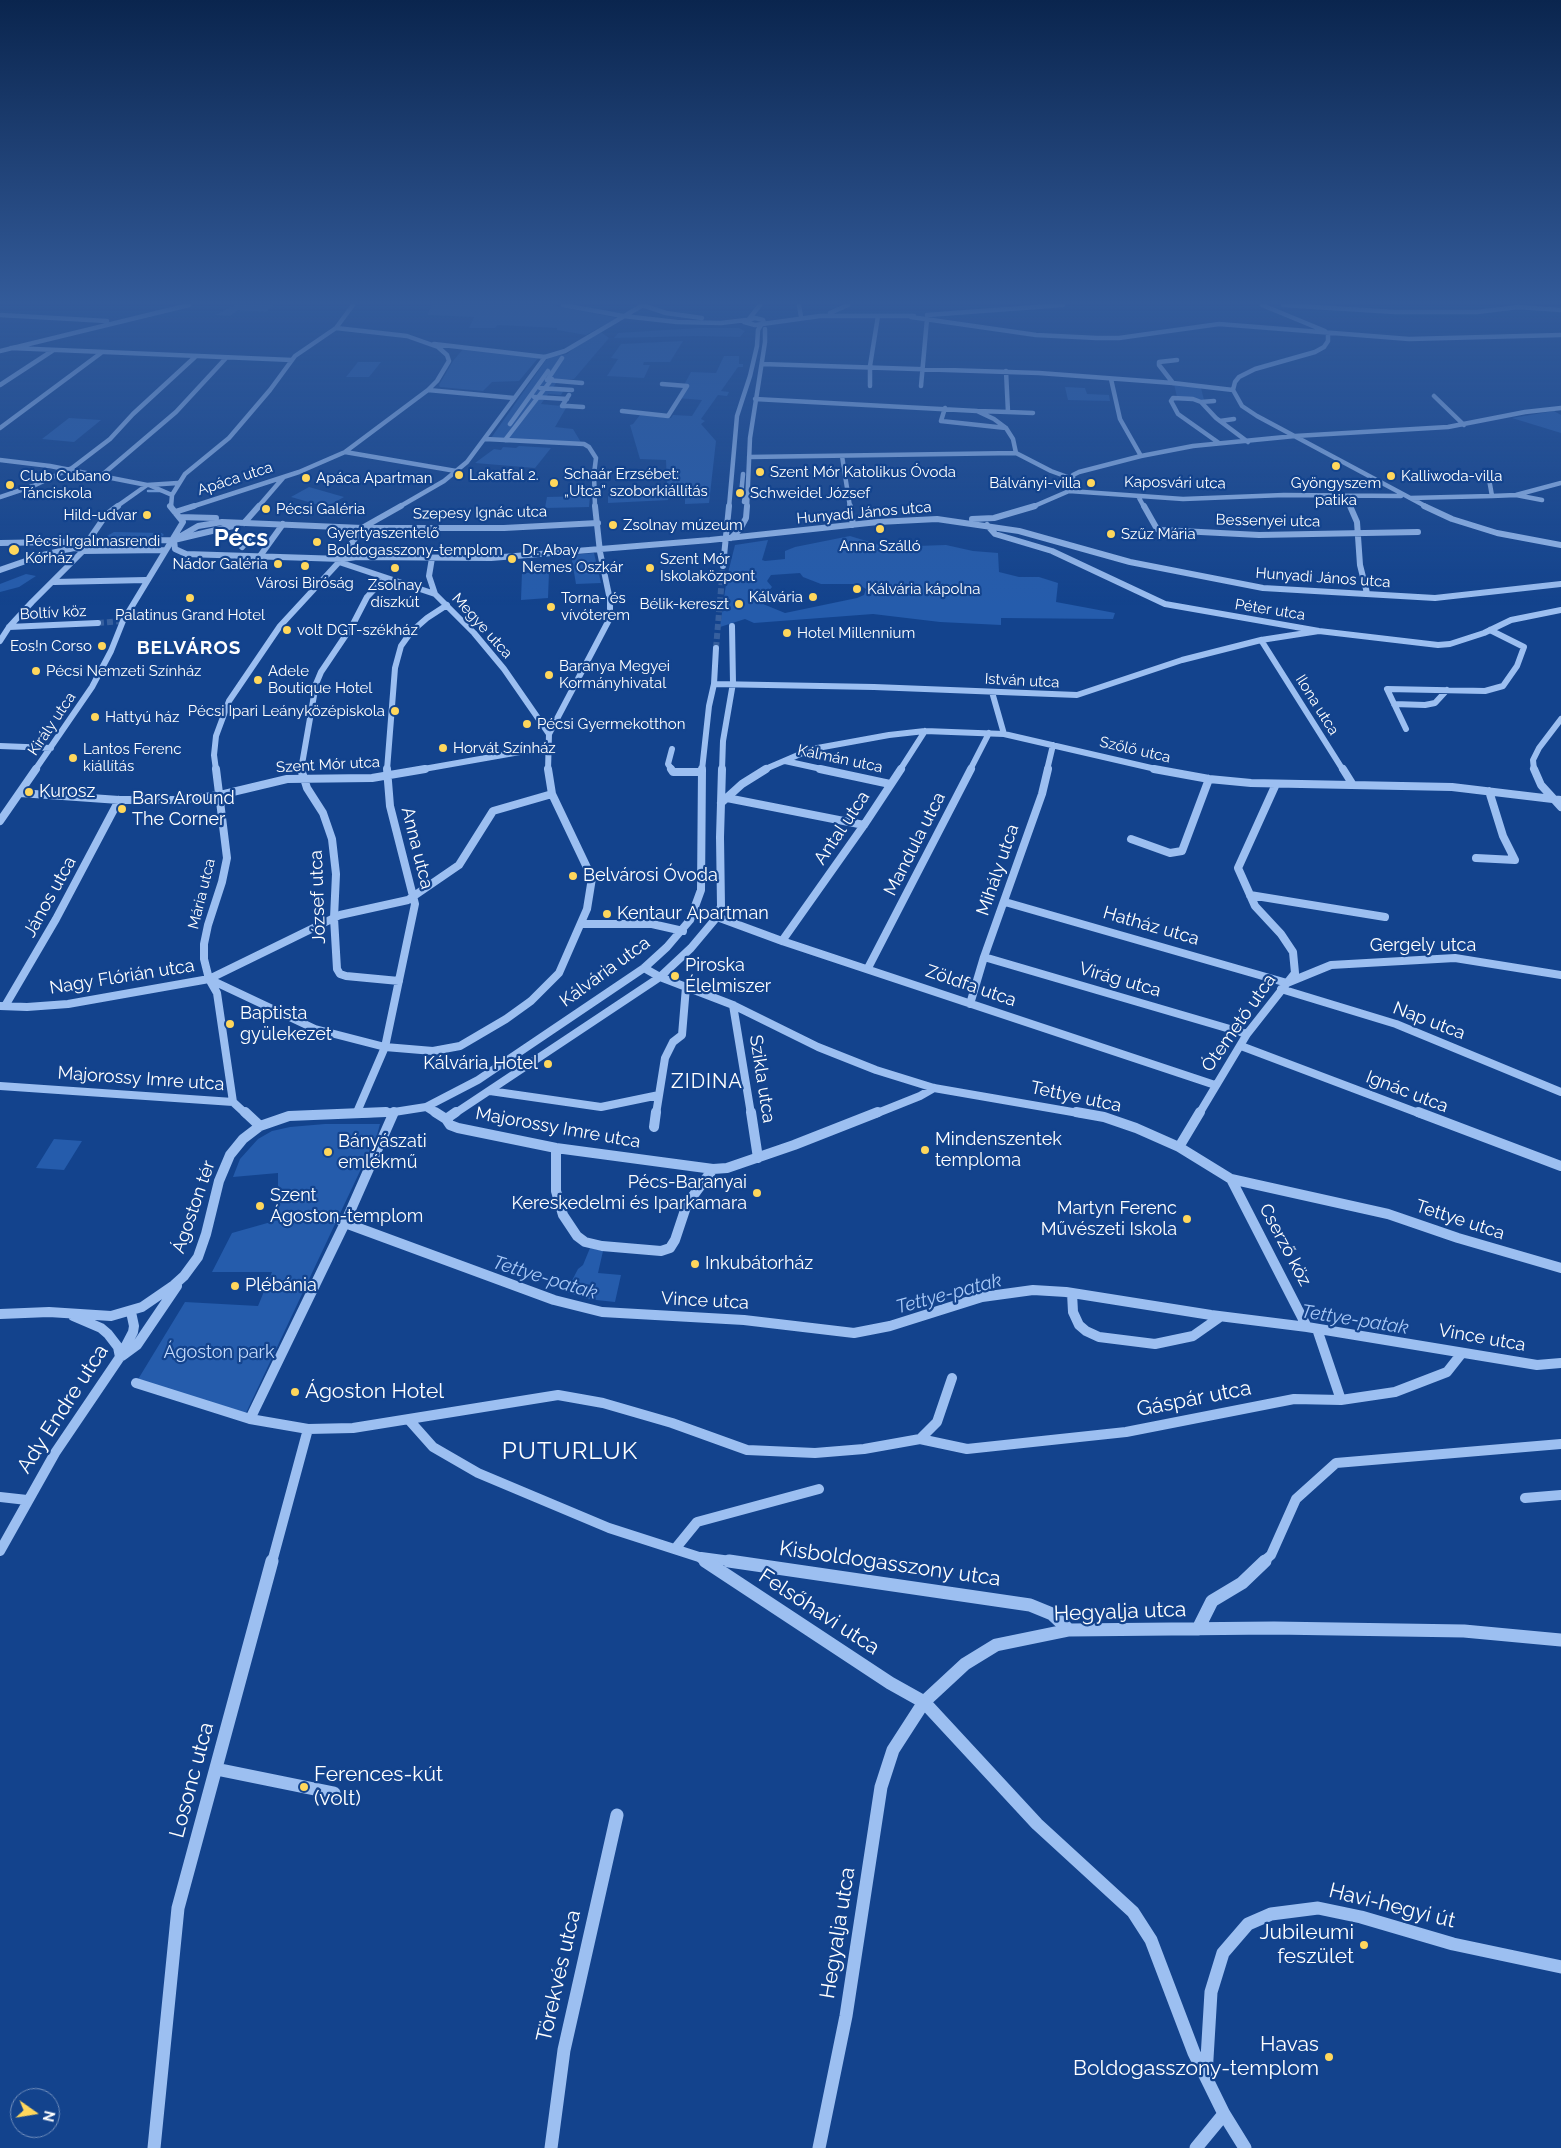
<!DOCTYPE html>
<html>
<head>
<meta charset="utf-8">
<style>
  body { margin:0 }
  #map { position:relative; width:1561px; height:2148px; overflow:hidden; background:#13438d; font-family:Raleway,sans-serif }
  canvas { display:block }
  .north { position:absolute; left:10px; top:2088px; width:50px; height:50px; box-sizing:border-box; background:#13438d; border:1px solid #718ebb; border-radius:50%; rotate:103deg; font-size:14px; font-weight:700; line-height:20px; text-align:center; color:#fff }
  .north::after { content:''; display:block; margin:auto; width:18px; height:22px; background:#ffd75c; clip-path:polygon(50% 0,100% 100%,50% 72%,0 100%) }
</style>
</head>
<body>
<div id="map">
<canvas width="1561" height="2148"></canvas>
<div class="north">N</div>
</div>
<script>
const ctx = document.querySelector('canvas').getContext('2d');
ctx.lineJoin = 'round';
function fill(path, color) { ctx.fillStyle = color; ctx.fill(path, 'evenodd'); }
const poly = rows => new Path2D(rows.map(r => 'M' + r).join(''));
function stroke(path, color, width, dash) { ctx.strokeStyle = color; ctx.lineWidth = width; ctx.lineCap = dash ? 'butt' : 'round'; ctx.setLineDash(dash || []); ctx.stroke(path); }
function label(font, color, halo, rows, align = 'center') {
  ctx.font = font + ' Raleway,sans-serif'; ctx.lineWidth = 4.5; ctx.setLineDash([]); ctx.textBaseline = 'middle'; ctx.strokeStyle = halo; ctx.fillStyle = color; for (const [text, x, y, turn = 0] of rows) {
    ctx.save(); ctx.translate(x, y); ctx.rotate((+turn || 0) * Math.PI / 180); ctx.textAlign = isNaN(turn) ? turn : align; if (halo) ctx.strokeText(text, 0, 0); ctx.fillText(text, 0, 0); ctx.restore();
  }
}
const green = poly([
  [235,305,273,305,266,312,238,310,230,316,215,315],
  [432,305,551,305,617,318,586,335,557,330,557,328,498,325,495,328,469,328,474,317,427,315],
  [698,328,739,328,745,331,740,337,698,336,614,338,618,333],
  [601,332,609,338,574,379,559,379,552,389,564,390,561,395,548,394,541,404,562,406,566,408,555,427,573,429,582,444,491,438,548,357,567,354,576,346],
  [683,341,670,362,644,362,643,365,650,365,644,378,607,376,618,359,611,358,621,344],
  [464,348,539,357,519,381,492,382,483,391,440,387,439,385,453,361],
  [724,356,739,356,739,364,743,364,743,367,738,367,721,391,729,392,727,396,718,395,701,419,705,421,701,424,716,441,709,503,685,504,685,484,667,484,666,460,640,459,630,425,633,424,640,415,671,418,673,415,692,416,702,400,677,398,691,372,716,373],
  [358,362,381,362,369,377,346,377],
  [1174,384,1201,388,1204,400,1177,397],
  [1065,387,1085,388,1087,394,1109,395,1110,401,1068,400],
  [1554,411,1561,415,1561,433,1512,418],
  [69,418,101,420,74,442,42,439],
  [519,446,551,448,535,468,475,463,494,449,501,450,503,447,516,448],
  [309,487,344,497,326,507,291,497],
  [669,492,668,500,608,503,608,495],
  [590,496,589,507,545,508,547,497],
  [114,532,162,533,164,535,161,537,149,539,131,537,111,538,107,536],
  [850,536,886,547,946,545,973,551,998,553,999,572,1019,577,1039,577,1058,583,1056,602,1115,613,1113,619,1001,618,1001,625,940,622,873,614,754,623,745,619,720,627,727,577,735,545,768,540,762,560,765,561,785,559,785,551,795,547],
  [800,573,803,577,821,584,858,584,866,589,864,595,857,598,785,613,763,604,761,600,772,587,767,581,771,575],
  [594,553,601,583,576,584,571,555],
  [549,572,548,598,521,600,522,573],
  [26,574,36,576,19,587,0,592,0,584],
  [325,1124,380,1124,377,1135,246,1413,137,1381,185,1302,258,1306,272,1272,212,1272,232,1233,278,1220,278,1173,233,1177,240,1159,258,1139,272,1131,290,1127],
  [54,1139,82,1141,64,1170,36,1168],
  [590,1248,603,1251,598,1273,621,1275,615,1302,587,1299,566,1292,578,1269,583,1265]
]);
const streamFar1 = poly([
  [148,491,162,491]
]);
const stream = poly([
  [333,1219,342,1224]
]);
const minorTunnel = poly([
  [98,623,123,621],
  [716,648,723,566]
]);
const minorFar4 = poly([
  [563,305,623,316,677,322,721,323,746,320],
  [642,305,666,313,702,318],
  [799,305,801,317],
  [1262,305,1325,331,1328,334,1328,341,1324,347,1315,352,1255,369,1239,377,1235,382,1233,390,1242,406,1257,416,1427,507],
  [1283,305,1395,312,1477,312,1518,307,1561,310],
  [830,313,848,305],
  [0,315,107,321],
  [927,315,1063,305],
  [911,317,1036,335,1097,338,1119,338,1219,324,1409,339,1561,335],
  [749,319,760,305],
  [764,323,763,320,755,318,744,322,755,325,820,316,914,316],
  [434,344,545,357,565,351,643,305],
  [11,348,292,360],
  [0,351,189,305],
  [762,364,1039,373,1173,383,1233,390],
  [1006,371,1008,412,977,411,994,419,1006,428,1013,439,1016,453],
  [1111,379,1120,419,1141,456],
  [547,380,582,383],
  [1173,383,1159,365,1159,362,1177,360],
  [0,385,52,351],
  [870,386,870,366,878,316],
  [921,386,927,319],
  [540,388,572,390],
  [428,390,514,398],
  [1434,396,1464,425],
  [534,397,567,399],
  [755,399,977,411],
  [1201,402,1214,401],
  [567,406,562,406,569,395],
  [568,406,583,407],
  [945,408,941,421,1006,428],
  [622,411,668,416,687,386,662,384],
  [1008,412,1033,413],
  [1220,421,1234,419],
  [510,424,548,371],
  [0,428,101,353],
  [485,439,584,444,589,447,596,458,594,474,595,507],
  [505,440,552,379,548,379,562,358],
  [1219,443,1178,414,1171,401,1173,398,1193,399,1201,402,1216,418,1248,442],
  [345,452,456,471],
  [842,456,850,507],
  [749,457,1016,453,1051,471,1073,479,1073,484],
  [0,460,50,466,147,485],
  [743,474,741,495,745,495,744,502],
  [102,475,176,412,226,358],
  [1073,479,1073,475,1079,472,1141,456,1193,446,1295,436,1448,427,1525,412,1561,408],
  [149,485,172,495],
  [1343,495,1351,507],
  [1516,495,1542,500],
  [1138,496,1144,507],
  [1492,496,1516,495,1561,483],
  [0,497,33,486,72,468,110,439,133,414,195,357],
  [1410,498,1492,496,1489,479,1485,471],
  [116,507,147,485,178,483],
  [171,507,172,495,185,474,229,438,270,390,295,356,336,328,353,305],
  [191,507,299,472,345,452,428,390,437,381,449,361,447,355,438,347,407,336,336,328],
  [258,507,283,478],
  [399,507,444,481,467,462,545,357],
  [729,507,737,416,750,376,757,346,758,330,761,325],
  [747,507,750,438,765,342,765,329],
  [1032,507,1069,491,1183,499,1284,495,1401,496]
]);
const minorFar3 = poly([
  [850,506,853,525],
  [1144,506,1157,529,1162,530,1259,535,1418,532],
  [1350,506,1357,522,1360,565,1367,593],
  [1424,506,1452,519,1497,533,1561,545],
  [175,512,194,506],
  [179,517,216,518],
  [972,519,994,518,1035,506],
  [244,523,259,506],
  [987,525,995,534,1052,551,1165,604,1319,631,1438,645,1450,644,1484,633,1511,620,1561,610],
  [731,538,740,529,746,518,747,506],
  [174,540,175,549,186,554,342,559,357,557,491,558,710,540,878,522,937,519,1019,531,1130,562,1263,588,1435,598,1561,584],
  [174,540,198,526,222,522,362,528,504,528,598,523],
  [0,543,174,540,233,526],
  [86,544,106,515,118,506],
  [242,547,251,536,258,536],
  [260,556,283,524],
  [432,558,429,576,435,594],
  [339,562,435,594,474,633,504,669,549,734],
  [723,566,729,506],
  [0,570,43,555,74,548,82,549,83,551,165,550],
  [54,582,146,580],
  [9,627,98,623],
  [1261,640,1343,770],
  [0,641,9,627,32,602,83,551],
  [714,684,874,687,1077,695,1182,660,1261,640,1319,631],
  [992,692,1004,734],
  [1394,704,1425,705,1435,703,1447,690],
  [1406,729,1387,689,1485,691,1503,686,1517,666,1524,647,1490,630],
  [0,746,51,748],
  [785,761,826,770],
  [35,770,92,687,111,651,123,621,183,522,170,506],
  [216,770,214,755,216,736,229,701,280,626,339,562,362,528,401,506],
  [301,770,316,684,321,672,352,626,367,597,385,578],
  [387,770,395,668,401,646,411,632,427,618,447,605],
  [418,770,548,747],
  [548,770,549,734,610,618,610,600,600,552,595,506],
  [672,770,668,764,672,749],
  [702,770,709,706,714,684,716,648],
  [722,770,723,741,733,683,732,626],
  [763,770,812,749,889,735,925,731,1004,734,1160,770],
  [900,770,925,731],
  [970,770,989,733],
  [1047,770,1053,745],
  [1534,770,1533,760,1539,748,1561,719]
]);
const minorFar2 = poly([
  [216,769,227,858,222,882,208,925,204,944,204,959,209,979,217,993,233,1102],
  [301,769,307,788,323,813,332,839,336,874,334,918,337,969,340,974,346,976,399,981],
  [671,769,673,772,702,772],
  [820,769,890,784],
  [1154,769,1209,779,1251,783,1452,787,1561,800],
  [1343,769,1353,785],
  [1534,769,1541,785,1561,807],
  [20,793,119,800,179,800,220,795,287,779,372,778,425,769],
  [727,798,864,825],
  [721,803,742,784,766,769],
  [0,821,36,769],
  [1131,839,1170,853,1182,851,1209,779],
  [1476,858,1515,860,1503,836,1489,791],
  [1250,895,1385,917],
  [1005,902,1287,983,1331,965,1455,958,1561,975],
  [717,917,782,941,1215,1085],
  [582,924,652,924,683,931],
  [782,941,864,825,901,769],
  [984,957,1247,1034],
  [644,968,660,977,733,1005,818,1047,876,1070,934,1088,1084,1114],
  [868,968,971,769],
  [209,979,340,915,408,900,459,865,493,811,552,794],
  [1281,989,1396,1024,1561,1092],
  [970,1004,984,957,1042,794,1048,769],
  [733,1005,751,1114],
  [0,1006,27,1007,68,1004,209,979,315,1029,385,1047,433,1051,460,1046,506,1019,531,1001,559,973,587,909,592,878,552,794,548,769],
  [5,1006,56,919,119,800],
  [1241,1046,1421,1114],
  [0,1086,233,1102,246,1114],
  [490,1091,601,1107,659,1095],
  [426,1107,437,1114],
  [357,1112,385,1047,415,904,390,806,387,769],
  [353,1114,394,1112,426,1107,478,1080,644,968,667,947,690,920,701,890,702,769],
  [454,1114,660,977,691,948,717,917,721,906,720,837,722,769],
  [656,1114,665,1058,673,1042,682,1035,686,987],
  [875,1114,920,1096,934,1088],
  [1199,1114,1247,1034,1295,973,1293,952,1281,934,1255,906,1238,868,1276,784]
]);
const minorFar1 = poly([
  [245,1112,260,1126],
  [435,1112,446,1119,450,1125,458,1128,556,1148,713,1169,727,1168,794,1145,878,1112],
  [751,1112,758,1158],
  [1076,1112,1104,1117,1136,1128,1179,1147,1231,1179,1388,1214,1458,1238,1561,1268],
  [1418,1112,1561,1166],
  [446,1119,456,1112],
  [654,1127,656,1112],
  [1179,1147,1200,1112],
  [556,1148,556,1191,563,1215,577,1236,585,1242,602,1246,661,1251,670,1248,675,1240,687,1204,713,1169],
  [1231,1179,1307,1327],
  [345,1223,554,1300,602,1312,744,1320,854,1333,890,1326,982,1297,1033,1290,1066,1292,1211,1315,1307,1327,1537,1365,1561,1363],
  [1072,1293,1073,1312,1079,1325,1086,1331,1099,1337,1155,1344,1193,1336,1220,1317],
  [0,1314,49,1312,111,1316,142,1307,174,1285,184,1276,198,1257,206,1234,219,1181,230,1155,243,1139,260,1126,289,1116,386,1112],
  [73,1316,101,1328,108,1334,118,1347,120,1357],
  [1317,1329,1341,1400],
  [122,1356,137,1345,177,1286],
  [136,1383,250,1419,308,1429,353,1428,558,1395,603,1403,672,1423,747,1450,815,1453,864,1449,920,1439,967,1449,1126,1432,1294,1399,1341,1400,1395,1392,1447,1372,1462,1353],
  [250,1419,345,1223,394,1112],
  [409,1420,433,1447,478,1473,609,1528,699,1557,707,1562],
  [920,1439,937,1422,952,1378],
  [0,1497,27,1500],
  [1525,1498,1561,1495],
  [675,1549,697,1522,819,1489],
  [0,1551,55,1453,120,1357,133,1332,134,1326,131,1312],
  [701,1557,738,1562],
  [272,1562,308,1429],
  [1263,1562,1271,1555,1296,1499,1336,1463,1561,1444]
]);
const minor = poly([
  [705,1561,890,1683,924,1702,1037,1824,1133,1912,1151,1940,1194,2053,1224,2114,1245,2148],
  [729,1561,1030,1605,1052,1614,1069,1630],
  [1198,1629,1212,1601,1242,1583,1265,1561],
  [216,1769,334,1793],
  [1206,2075,1211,1992,1223,1953,1248,1924,1271,1914,1318,1908,1361,1917,1453,1944,1561,1967],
  [154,2148,178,1908,272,1561],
  [551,2148,564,2050,617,1815],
  [819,2148,846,2016,881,1787,893,1750,924,1702,965,1664,996,1645,1069,1630,1274,1628,1464,1631,1561,1640],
  [1196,2148,1224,2114]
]);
const markers = [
  [1336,466,5,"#ffd75c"],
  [760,472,5,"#ffd75c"],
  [459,475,5,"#ffd75c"],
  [1391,476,5,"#ffd75c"],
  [306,478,5,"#ffd75c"],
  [554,483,5,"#ffd75c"],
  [1091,483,5,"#ffd75c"],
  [10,485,5,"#ffd75c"],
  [740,493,5,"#ffd75c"],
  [266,509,5,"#ffd75c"],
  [147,515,5,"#ffd75c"],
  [613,525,5,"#ffd75c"],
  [880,529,5,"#ffd75c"],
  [1111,534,5,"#ffd75c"],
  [317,542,5,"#ffd75c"],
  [14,550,6,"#ffd75c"],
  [512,559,5,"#ffd75c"],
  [278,564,5,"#ffd75c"],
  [305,566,5,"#ffd75c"],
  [395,568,5,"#ffd75c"],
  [650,568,5,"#ffd75c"],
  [857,589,5,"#ffd75c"],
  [813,597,5,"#ffd75c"],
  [190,598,5,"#ffd75c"],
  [739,604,5,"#ffd75c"],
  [551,607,5,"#ffd75c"],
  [287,630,5,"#ffd75c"],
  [787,633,5,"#ffd75c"],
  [102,646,5,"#ffd75c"],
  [36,671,5,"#ffd75c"],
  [549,675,5,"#ffd75c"],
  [258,680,5,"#ffd75c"],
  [395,711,5,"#ffd75c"],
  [95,717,5,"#ffd75c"],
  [527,724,5,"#ffd75c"],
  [443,748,5,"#ffd75c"],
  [73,758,5,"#ffd75c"],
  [29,792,5,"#ffd75c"],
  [122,809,5,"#ffd75c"],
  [573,876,5,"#ffd75c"],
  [607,914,5,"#ffd75c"],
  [675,976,5,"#ffd75c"],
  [230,1024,5,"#ffd75c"],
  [548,1064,5,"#ffd75c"],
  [925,1150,5,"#ffd75c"],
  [328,1152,5,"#ffd75c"],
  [757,1193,5,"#ffd75c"],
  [260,1206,5,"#ffd75c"],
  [1187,1219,5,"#ffd75c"],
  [695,1264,5,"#ffd75c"],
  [235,1286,5,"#ffd75c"],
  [295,1392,5,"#ffd75c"],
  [304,1787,5,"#ffd75c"],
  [1364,1945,5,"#ffd75c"],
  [1329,2057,5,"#ffd75c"]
];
const farPoinames = [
  ["Szent Mór Katolikus Óvoda",770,472],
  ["Schaár Erzsébet:",564,474],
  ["„Utca” szoborkiállítás",564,491],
  ["Lakatfal 2.",469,475],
  ["Club Cubano",20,476],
  ["Tánciskola",20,493],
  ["Kalliwoda-villa",1401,476],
  ["Apáca Apartman",316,478],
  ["Bálványi-villa",1081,483,"right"],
  ["Gyöngyszem",1336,483,"center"],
  ["patika",1336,500,"center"],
  ["Schweidel József",750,493],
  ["Pécsi Galéria",276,509],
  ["Hild-udvar",137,515,"right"],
  ["Zsolnay múzeum",623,525],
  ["Gyertyaszentelő",327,533],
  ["Boldogasszony-templom",327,550],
  ["Szűz Mária",1121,534],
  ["Pécsi Irgalmasrendi",25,541],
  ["Kórház",25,558],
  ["Anna Szálló",880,546,"center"],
  ["Dr. Abay",522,550],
  ["Nemes Oszkár",522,567],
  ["Szent Mór",660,559],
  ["Iskolaközpont",660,576],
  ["Nádor Galéria",268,564,"right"],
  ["Városi Biróság",305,583,"center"],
  ["Zsolnay",395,585,"center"],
  ["díszkút",395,602,"center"],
  ["Kálvária kápolna",867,589],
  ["Kálvária",803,597,"right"],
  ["Torna- és",561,598],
  ["vívóterem",561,615],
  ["Bélik-kereszt",729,604,"right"],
  ["Palatinus Grand Hotel",190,615,"center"],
  ["volt DGT-székház",297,630],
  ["Hotel Millennium",797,633],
  ["Eos!n Corso",92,646,"right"],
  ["Baranya Megyei",559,666],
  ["Kormányhivatal",559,683],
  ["Pécsi Nemzeti Színház",46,671],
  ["Adele",268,671],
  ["Boutique Hotel",268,688],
  ["Pécsi Ipari Leányközépiskola",385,711,"right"],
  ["Hattyú ház",105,717],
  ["Pécsi Gyermekotthon",537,724],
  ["Horvát Színház",453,748],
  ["Lantos Ferenc",83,749],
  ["kiállítás",83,766]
];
const farStreetnames = [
  ["Apáca utca",235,479,-18],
  ["Kaposvári utca",1175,483,1],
  ["Szepesy Ignác utca",480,513,-1],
  ["Hunyadi János utca",864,513,-5],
  ["Bessenyei utca",1268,521,1],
  ["Hunyadi János utca",1323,578,4],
  ["Péter utca",1270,610,9],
  ["Boltív köz",53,613,-3],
  ["Megye utca",482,626,48],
  ["István utca",1022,681,3],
  ["Ilona utca",1317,705,58],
  ["Király utca",52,724,-56],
  ["Szőlő utca",1135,750,13],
  ["Kálmán utca",840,759,12],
  ["Szent Mór utca",328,765,-3],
  ["Mária utca",202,894,-76]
];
const poiNames = [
  ["Kurosz",39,792],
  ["Bars Around",132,799],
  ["The Corner",132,820],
  ["Belvárosi Óvoda",583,876],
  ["Kentaur Apartman",617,914],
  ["Piroska",685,966],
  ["Élelmiszer",685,987],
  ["Baptista",240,1014],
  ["gyülekezet",240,1035],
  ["Kálvária Hotel",538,1064,"right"],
  ["Mindenszentek",935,1140],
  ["temploma",935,1161],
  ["Bányászati",338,1142],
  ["emlékmű",338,1163],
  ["Pécs-Baranyai",747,1183,"right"],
  ["Kereskedelmi és Iparkamara",747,1204,"right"],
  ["Szent",270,1196],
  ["Ágoston-templom",270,1217],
  ["Martyn Ferenc",1177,1209,"right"],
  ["Művészeti Iskola",1177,1230,"right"],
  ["Inkubátorház",705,1264],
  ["Plébánia",245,1286]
];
const streetNames = [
  ["Antal utca",842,828,-56],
  ["Mandula utca",915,844,-63],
  ["Anna utca",417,848,76],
  ["Mihály utca",998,870,-71],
  ["János utca",50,897,-61],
  ["József utca",318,897,-92],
  ["Hatház utca",1151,926,16],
  ["Gergely utca",1423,946],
  ["Kálvária utca",605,972,-36],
  ["Nagy Flórián utca",122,977,-9],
  ["Virág utca",1120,980,16],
  ["Zöldfa utca",971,986,19],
  ["Nap utca",1429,1021,21],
  ["Ótemető utca",1239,1023,-55],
  ["Majorossy Imre utca",141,1079,4],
  ["Szikla utca",762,1079,81],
  ["Ignác utca",1407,1092,21],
  ["Tettye utca",1076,1097,12],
  ["Majorossy Imre utca",558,1128,10],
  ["Ágoston tér",194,1207,-71],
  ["Tettye utca",1460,1220,18],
  ["Cserző köz",1285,1245,62],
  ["Vince utca",705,1301,3],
  ["Vince utca",1482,1338,10]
];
const parkNames = [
  ["Ágoston park",219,1353]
];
const farDistrictnames = [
  ["BELVÁROS",189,648]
];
const waterNames = [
  ["Tettye-patak",545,1278,17],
  ["Tettye-patak",949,1294,-15],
  ["Tettye-patak",1355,1320,9]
];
const quarterNames = [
  ["ZIDINA",707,1082]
];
const nearPoinames = [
  ["Ágoston Hotel",305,1392],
  ["Ferences-kút",314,1775],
  ["(volt)",314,1799],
  ["Jubileumi",1354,1933,"right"],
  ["feszület",1354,1957,"right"],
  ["Havas",1319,2045,"right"],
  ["Boldogasszony-templom",1319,2069,"right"]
];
const nearStreetnames = [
  ["Gáspár utca",1194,1399,-11],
  ["Ady Endre utca",63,1409,-57],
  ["Kisboldogasszony utca",890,1564,8],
  ["Felsőhavi utca",819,1612,33],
  ["Hegyalja utca",1120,1612,-2],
  ["Losonc utca",192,1780,-75],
  ["Havi-hegyi út",1392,1906,14],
  ["Hegyalja utca",838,1933,-81],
  ["Törekvés utca",559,1976,-77]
];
const farTownnames = [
  ["Pécs",241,539]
];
const nearQuarternames = [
  ["PUTURLUK",570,1452]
];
fill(green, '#255cac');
stroke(streamFar1, '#8eb9f4', 2.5);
stroke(stream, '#8eb9f4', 5);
stroke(minorTunnel, '#365f9e', 6, [6, 3]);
stroke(minorFar4, '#9cbff1', 4.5);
stroke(minorFar3, '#9cbff1', 6);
stroke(minorFar2, '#9cbff1', 8);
stroke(minorFar1, '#9cbff1', 10);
stroke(minor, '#9cbff1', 13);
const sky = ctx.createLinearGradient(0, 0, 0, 606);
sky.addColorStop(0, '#0a254e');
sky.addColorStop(0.5, '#335b9a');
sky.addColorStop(1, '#335b9a00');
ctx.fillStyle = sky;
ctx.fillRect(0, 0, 1561, 606);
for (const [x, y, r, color] of markers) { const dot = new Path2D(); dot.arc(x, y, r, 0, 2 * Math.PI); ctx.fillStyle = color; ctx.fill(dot); stroke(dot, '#13438d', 2); }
label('15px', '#fff', '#13438d', farPoinames, 'left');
label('15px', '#fff', '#13438d', farStreetnames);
label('18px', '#fff', '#13438d', poiNames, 'left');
label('18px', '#fff', '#13438d', streetNames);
label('18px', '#c3dafc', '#13438d', parkNames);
ctx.letterSpacing = '1px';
label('bold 19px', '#fff', '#13438d', farDistrictnames);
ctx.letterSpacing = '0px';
label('italic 19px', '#a8c9f8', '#13438d', waterNames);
ctx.letterSpacing = '1px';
label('20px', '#fff', '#13438d', quarterNames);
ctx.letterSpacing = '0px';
label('21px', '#fff', '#13438d', nearPoinames, 'left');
label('21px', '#fff', '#13438d', nearStreetnames);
label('bold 24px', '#fff', '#13438d', farTownnames);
ctx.letterSpacing = '1px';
label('24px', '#fff', '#13438d', nearQuarternames);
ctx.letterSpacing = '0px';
</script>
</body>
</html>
